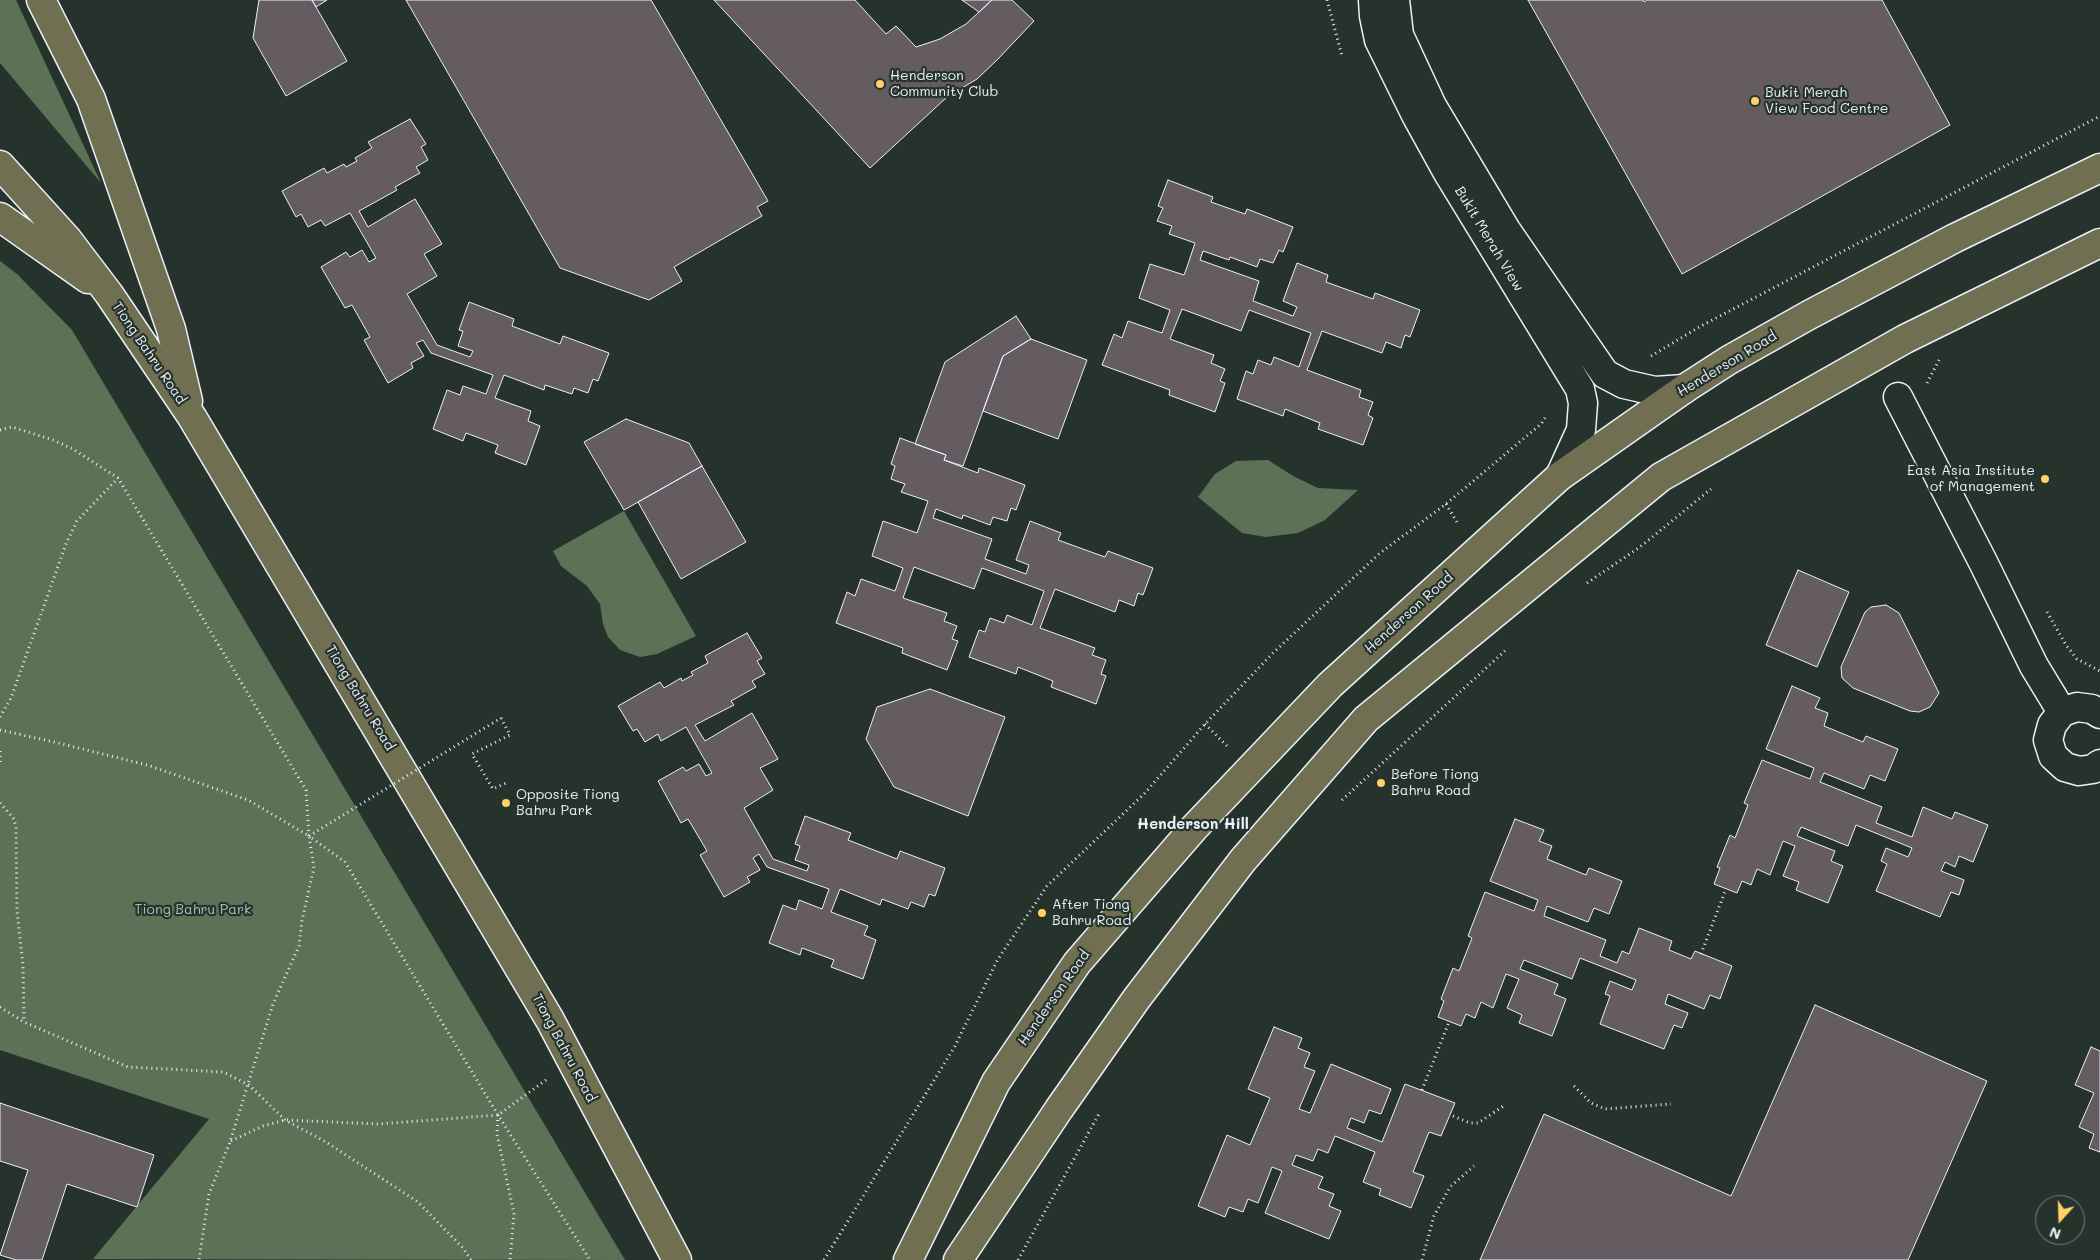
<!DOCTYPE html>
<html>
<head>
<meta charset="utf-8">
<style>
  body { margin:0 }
  #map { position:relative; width:2100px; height:1260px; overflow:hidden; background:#26332d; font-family:Mali,sans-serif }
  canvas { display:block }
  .north { position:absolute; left:2035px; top:1195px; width:50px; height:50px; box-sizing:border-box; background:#26332d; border:1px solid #747f7e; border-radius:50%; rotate:200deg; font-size:14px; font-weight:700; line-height:20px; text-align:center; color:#e8f1f8 }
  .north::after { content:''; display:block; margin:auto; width:18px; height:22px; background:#ffd166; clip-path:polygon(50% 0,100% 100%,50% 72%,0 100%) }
</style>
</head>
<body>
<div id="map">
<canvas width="2100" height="1260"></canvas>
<div class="north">N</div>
</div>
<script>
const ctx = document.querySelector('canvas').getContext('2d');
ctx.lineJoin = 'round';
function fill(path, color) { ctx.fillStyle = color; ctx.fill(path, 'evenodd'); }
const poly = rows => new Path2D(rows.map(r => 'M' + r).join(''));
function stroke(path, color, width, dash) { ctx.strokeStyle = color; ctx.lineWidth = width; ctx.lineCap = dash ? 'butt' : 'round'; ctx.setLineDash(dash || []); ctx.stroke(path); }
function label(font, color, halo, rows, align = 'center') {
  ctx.font = font + ' Mali,sans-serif'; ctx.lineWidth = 4.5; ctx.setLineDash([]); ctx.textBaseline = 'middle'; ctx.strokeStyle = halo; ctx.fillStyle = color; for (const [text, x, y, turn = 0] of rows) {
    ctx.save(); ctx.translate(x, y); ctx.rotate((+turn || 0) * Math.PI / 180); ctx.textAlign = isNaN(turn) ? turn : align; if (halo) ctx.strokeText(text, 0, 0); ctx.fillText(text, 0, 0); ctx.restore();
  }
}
const green = poly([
  [0,0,16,0,101,183,0,63],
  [0,261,17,274,72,330,625,1260,93,1259,209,1119,0,1050],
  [1268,460,1293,476,1318,488,1358,490,1325,520,1298,533,1266,537,1242,533,1198,497,1215,474,1236,461],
  [624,511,696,636,657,654,640,657,620,650,608,637,603,624,600,604,587,586,561,566,553,551]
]);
const building = poly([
  [259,0,312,0,347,61,286,96,253,38,259,0],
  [312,0,327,0,316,7,312,0],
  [406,0,651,0,768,201,757,207,762,216,674,267,682,281,649,300,560,268,406,0],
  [714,0,855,0,886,34,896,26,916,47,940,39,966,24,992,0,1012,0,1034,21,997,60,977,79,962,88,943,94,946,98,870,168,714,0],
  [962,0,992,0,979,12,962,0],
  [1528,0,1643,0,1644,2,1647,0,1882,0,1950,125,1682,274,1528,0],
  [410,119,426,144,421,147,428,160,416,167,420,173,395,187,397,190,359,211,368,227,415,199,442,244,424,254,437,276,407,294,437,345,470,357,473,351,458,346,463,331,459,330,469,302,514,319,512,326,560,344,563,336,609,353,598,381,593,379,588,393,574,388,572,394,545,385,544,390,504,375,495,398,531,411,528,421,540,426,526,465,495,453,498,445,466,433,463,441,433,429,447,390,460,395,463,386,486,394,493,375,431,353,423,340,416,343,424,356,411,363,413,368,388,383,364,340,370,337,352,305,345,308,321,267,346,252,350,257,362,250,369,262,376,258,350,213,325,226,321,220,308,227,301,214,296,217,282,191,324,168,327,173,344,164,346,167,357,161,355,158,372,148,368,142,410,119],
  [1168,180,1213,197,1211,202,1245,214,1247,209,1293,227,1283,252,1279,250,1273,263,1260,259,1257,267,1230,257,1229,260,1203,251,1200,260,1259,281,1253,301,1293,316,1297,307,1283,301,1297,263,1328,275,1326,282,1373,299,1375,293,1420,310,1410,337,1405,335,1401,348,1386,342,1382,353,1322,331,1307,370,1361,390,1359,397,1373,402,1368,415,1373,418,1363,445,1318,429,1320,423,1285,409,1283,416,1237,399,1246,371,1253,374,1258,360,1271,365,1274,357,1299,367,1311,333,1249,310,1241,331,1182,309,1170,339,1214,355,1211,363,1225,369,1220,381,1225,383,1215,412,1169,395,1170,390,1102,365,1114,334,1122,338,1128,321,1162,333,1170,310,1139,298,1150,264,1184,275,1187,267,1195,243,1169,234,1172,226,1157,221,1163,208,1158,206,1168,180],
  [1016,316,1031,339,1003,356,963,466,944,460,946,455,915,444,945,362,1016,316],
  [1031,339,1087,360,1058,439,983,411,1003,356,1031,339],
  [626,419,689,443,702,466,624,510,584,442,626,419],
  [900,438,946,455,944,460,978,473,979,468,1025,485,1016,510,1011,508,1007,521,993,517,990,525,963,515,962,519,936,509,933,518,992,539,985,559,1026,574,1029,565,1016,560,1030,521,1061,533,1058,540,1105,557,1108,551,1153,568,1143,595,1138,593,1134,606,1119,600,1115,612,1055,589,1040,628,1095,648,1092,655,1106,660,1101,674,1106,676,1096,704,1051,687,1053,681,1018,667,1016,674,969,657,979,630,985,632,990,618,1004,623,1007,615,1032,625,1044,591,982,568,974,589,914,567,903,598,947,613,944,621,957,626,952,639,958,641,947,670,902,653,903,648,836,623,847,592,855,596,861,579,895,591,903,568,872,556,883,521,917,533,928,501,901,492,905,484,891,479,895,466,891,464,900,438],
  [702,466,746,542,681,579,638,502,702,466],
  [1798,570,1849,592,1817,667,1766,645,1798,570],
  [1886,605,1899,613,1939,693,1930,707,1919,712,1910,711,1853,688,1842,678,1841,667,1865,612,1871,607,1886,605],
  [747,633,762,658,757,661,765,674,752,681,756,687,731,701,734,705,695,725,705,741,752,713,778,759,760,768,773,790,744,808,773,859,807,871,809,865,795,860,800,846,795,844,805,816,851,833,848,840,897,859,900,851,945,868,935,896,929,894,924,907,911,902,908,909,882,899,880,905,840,889,831,912,868,926,864,935,876,940,863,979,831,967,834,960,802,948,800,955,769,943,783,905,796,910,799,900,822,909,829,889,767,867,759,854,753,858,760,870,747,877,750,882,724,897,700,855,707,851,688,819,681,823,658,781,683,767,686,771,699,764,706,776,712,773,686,727,661,741,658,734,645,742,637,729,633,731,618,706,660,682,664,688,681,678,682,681,693,675,691,672,708,663,705,656,747,633],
  [1792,686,1820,698,1815,708,1828,713,1824,726,1863,742,1866,736,1898,749,1885,781,1870,775,1864,789,1824,773,1820,782,1882,807,1876,823,1912,837,1923,807,1952,819,1955,812,1988,825,1973,862,1959,856,1955,867,1945,862,1941,871,1964,880,1959,895,1951,892,1940,917,1876,891,1887,864,1881,861,1886,848,1908,857,1912,848,1856,825,1848,846,1801,827,1797,836,1835,851,1831,861,1843,866,1828,903,1796,890,1799,882,1783,876,1795,846,1783,841,1770,875,1757,869,1751,885,1742,881,1737,893,1714,884,1720,868,1717,867,1730,835,1735,838,1748,805,1744,803,1762,760,1810,779,1814,768,1766,749,1792,686],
  [930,689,1005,717,968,816,894,787,866,739,877,707,930,689],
  [1515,819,1544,830,1539,841,1552,846,1547,859,1586,875,1589,868,1622,881,1609,914,1594,908,1588,922,1547,906,1544,916,1606,940,1600,956,1617,963,1622,951,1629,954,1639,928,1672,941,1669,950,1691,959,1695,951,1732,966,1720,999,1710,995,1704,1009,1668,994,1665,1004,1688,1013,1682,1028,1674,1025,1664,1049,1600,1024,1610,996,1605,994,1610,981,1632,990,1636,980,1580,958,1572,979,1524,960,1520,969,1558,984,1554,994,1566,999,1552,1036,1519,1023,1522,1015,1507,1008,1519,979,1506,974,1493,1008,1481,1002,1475,1018,1466,1014,1461,1026,1438,1017,1444,1001,1441,999,1453,968,1459,971,1472,938,1468,936,1485,892,1534,911,1538,900,1490,881,1515,819],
  [1815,1005,1987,1081,1908,1260,1480,1260,1544,1114,1731,1196,1815,1005],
  [1274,1027,1302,1038,1298,1048,1310,1053,1304,1067,1315,1071,1299,1109,1310,1113,1331,1064,1391,1089,1381,1114,1369,1110,1364,1123,1351,1118,1347,1128,1382,1142,1405,1084,1455,1103,1441,1136,1429,1132,1413,1172,1424,1176,1411,1208,1379,1195,1381,1189,1363,1182,1375,1152,1335,1136,1328,1153,1318,1149,1313,1161,1296,1155,1292,1165,1323,1177,1318,1188,1334,1194,1329,1206,1341,1211,1329,1239,1265,1213,1282,1171,1272,1167,1258,1203,1248,1199,1243,1212,1229,1207,1225,1217,1198,1206,1227,1135,1250,1145,1270,1098,1248,1089,1274,1027],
  [2091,1047,2100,1051,2100,1152,2089,1148,2094,1134,2079,1127,2094,1093,2075,1085,2091,1047],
  [0,1103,154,1155,137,1207,67,1184,42,1260,16,1260,0,1255,28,1170,0,1161,0,1103]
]);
const path = poly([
  [1327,0,1342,56],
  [1651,356,1701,326,2100,116],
  [1927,383,1939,360],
  [0,430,12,427,53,440,73,449,118,478,306,790,309,836,345,862,498,1115,590,1260],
  [1446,504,1458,524],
  [1587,583,1640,547,1711,489],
  [2047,612,2066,645,2077,659,2100,671],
  [0,717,11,698,66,544,77,521,118,478],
  [501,718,510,735,472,754,493,789,506,783],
  [1205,724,1227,746],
  [0,730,54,742,147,765,248,800,309,836,314,868,302,920,299,946,273,1004,230,1142,209,1194,199,1260],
  [0,751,0,762],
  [1342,800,1507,649],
  [0,803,14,819,16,828,17,911,23,966,24,1021],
  [1701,954,1726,889],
  [0,1007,24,1022,128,1067,223,1072,249,1085,285,1120,326,1142,418,1202,463,1248,471,1260],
  [1574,1086,1591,1103,1605,1109,1671,1104],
  [1422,1090,1449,1022],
  [498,1115,497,1134,514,1214,510,1260],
  [1453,1116,1470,1123,1478,1123,1505,1105],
  [231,1141,263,1126,285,1120,379,1124,498,1115,546,1080],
  [824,1260,955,1046,998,959,1047,886,1144,794,1205,724,1273,653,1380,553,1446,504,1541,424,1547,415],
  [1018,1260,1100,1112],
  [1422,1260,1434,1216,1450,1187,1474,1166]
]);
const minor = poly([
  [1373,0,1374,16,1379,40,1416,115,1448,173,1580,389,1583,403,1581,430,1560,476],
  [1395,0,1399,35,1432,106,1506,230,1605,374,1624,384,1655,391,1684,389],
  [1898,397,1983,562,2034,666,2062,712],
  [2100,714,2092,709,2077,707,2062,712,2052,725,2048,740,2053,756,2065,767,2079,771,2093,769,2100,764]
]);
const major = poly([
  [41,0,91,99,171,329,188,401],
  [0,165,68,240,109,294,192,417,550,1020,677,1260],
  [0,217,88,279],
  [908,1260,996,1082,1077,963,1194,828,1330,685,1560,476,1684,389,1729,360,1809,315,1955,238,2100,168],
  [958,1260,1059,1109,1137,998,1243,860,1366,719,1661,477,1905,339,2100,243]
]);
const pathBridge = poly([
  [309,836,501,718]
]);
const markers = [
  [880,84,5,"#ffd166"],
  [1755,101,5,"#ffd166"],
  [2045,479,5,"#ffd166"],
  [1381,783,5,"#ffd166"],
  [506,803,5,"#ffd166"],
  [1042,913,5,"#ffd166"]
];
const poiNames = [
  ["Henderson",890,76],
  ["Community Club",890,92],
  ["Bukit Merah",1765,93],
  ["View Food Centre",1765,109],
  ["East Asia Institute",2035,471,"right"],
  ["of Management",2035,487,"right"],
  ["Before Tiong",1391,775],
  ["Bahru Road",1391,791],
  ["Opposite Tiong",516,795],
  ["Bahru Park",516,811],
  ["After Tiong",1052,905],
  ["Bahru Road",1052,921]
];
const streetNames = [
  ["Bukit Merah View",1489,239,59],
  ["Tiong Bahru Road",149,353,56],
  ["Henderson Road",1727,364,-31],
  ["Henderson Road",1409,613,-42],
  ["Tiong Bahru Road",360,698,59],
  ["Henderson Road",1054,998,-55],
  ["Tiong Bahru Road",564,1048,62]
];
const parkNames = [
  ["Tiong Bahru Park",193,910]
];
const neighbourhoodNames = [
  ["Henderson Hill",1193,824]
];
fill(green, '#5c7256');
fill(building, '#655c62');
stroke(building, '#e8f1f8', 1);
stroke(minor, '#e8f1f8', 31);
stroke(major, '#e8f1f8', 31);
stroke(path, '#e8f1f8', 3, [1, 4]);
stroke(minor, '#26332d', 28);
stroke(major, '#716f52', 28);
stroke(pathBridge, '#e8f1f8', 3, [1, 4]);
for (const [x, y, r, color] of markers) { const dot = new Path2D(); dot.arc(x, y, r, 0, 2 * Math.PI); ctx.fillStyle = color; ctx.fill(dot); stroke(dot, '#26332d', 2); }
label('14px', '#e8f1f8', '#26332d', poiNames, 'left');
label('14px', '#e8f1f8', '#26332d', streetNames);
label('14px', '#b0beb7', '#26332d', parkNames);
label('bold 15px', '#e8f1f8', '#26332d', neighbourhoodNames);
</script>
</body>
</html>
